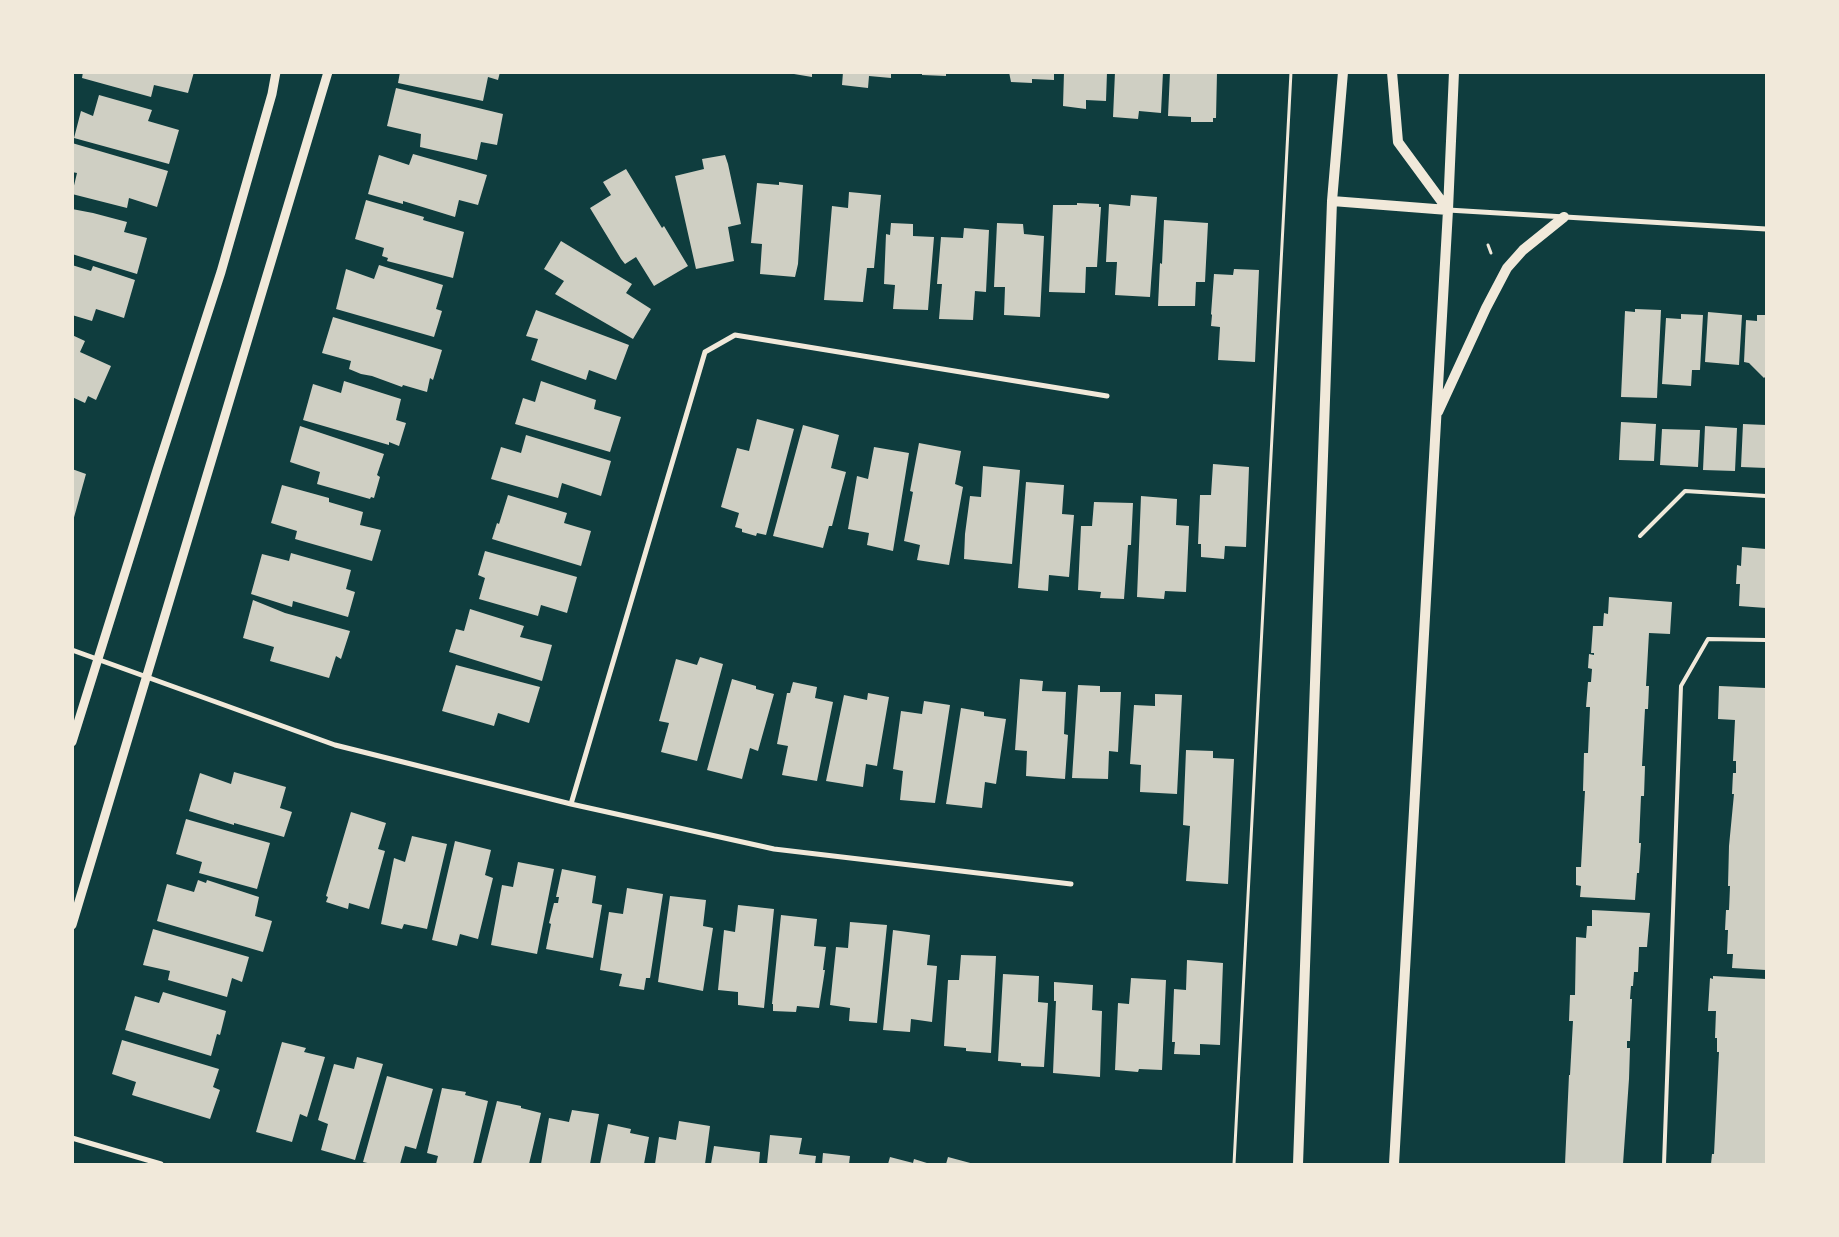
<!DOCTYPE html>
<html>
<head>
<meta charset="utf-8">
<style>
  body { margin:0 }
  #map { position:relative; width:1839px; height:1237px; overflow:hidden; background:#0f3d3e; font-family:"PT Sans",sans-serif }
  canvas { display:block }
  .frame { position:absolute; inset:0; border:74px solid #f1e9da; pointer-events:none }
</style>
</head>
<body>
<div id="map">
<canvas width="1839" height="1237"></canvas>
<div class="frame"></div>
</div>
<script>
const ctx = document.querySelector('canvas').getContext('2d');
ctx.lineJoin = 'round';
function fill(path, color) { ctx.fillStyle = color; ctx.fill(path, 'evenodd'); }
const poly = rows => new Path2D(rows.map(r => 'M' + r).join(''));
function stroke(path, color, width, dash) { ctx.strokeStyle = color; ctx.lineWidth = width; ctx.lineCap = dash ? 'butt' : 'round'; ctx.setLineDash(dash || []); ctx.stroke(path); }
const building = poly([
  [83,72,194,72,188,93,154,85,151,97,82,78],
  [400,72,500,72,498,80,488,77,483,101,398,83],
  [782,72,812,72,812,77],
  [843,72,891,72,891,78,869,76,868,88,842,85],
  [922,72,946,72,946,76,922,75],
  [1009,72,1054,72,1054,80,1032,79,1032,83,1011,82],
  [1064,72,1107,72,1106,101,1086,100,1086,109,1063,106],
  [1115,72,1163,72,1161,113,1139,111,1138,119,1113,117],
  [1170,72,1217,72,1216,118,1213,118,1213,122,1191,122,1191,117,1168,116],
  [396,88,503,114,497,145,481,142,477,160,420,147,421,134,387,126],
  [99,95,152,110,148,121,179,130,169,164,74,138,81,111,93,116],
  [72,143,168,171,157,207,129,198,127,208,72,194,77,173,72,172],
  [413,154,487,175,478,205,459,200,455,217,403,201,403,204,368,194,379,155,409,165],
  [725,155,728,164,741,224,728,227,734,261,696,269,675,176,704,169,702,159],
  [626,169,662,228,664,226,688,266,654,286,636,257,625,264,621,259,590,208,611,195,603,182],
  [779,182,803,185,798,264,795,277,760,274,762,244,751,243,757,183,779,185],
  [849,192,881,195,874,268,867,268,863,302,824,300,832,206,848,208],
  [1131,195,1157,197,1150,297,1115,295,1117,262,1106,262,1109,204,1130,206],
  [366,200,424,217,423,220,464,232,453,278,387,261,388,258,382,256,384,248,355,239],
  [1077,203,1099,204,1099,207,1101,207,1097,267,1086,267,1085,293,1049,292,1053,205,1077,205],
  [72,209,93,213,127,222,124,232,147,238,137,274,72,254],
  [1164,220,1208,223,1205,282,1196,282,1195,306,1158,306,1160,263,1162,264],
  [891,223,913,224,913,236,934,237,928,310,893,309,895,285,884,284,886,234,890,235],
  [997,223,1023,224,1024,234,1044,236,1040,317,1004,315,1005,287,994,287],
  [964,228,989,230,986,292,975,291,973,320,939,319,942,284,937,284,941,237,963,238],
  [561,241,632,284,626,293,651,309,633,339,555,294,564,281,544,269],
  [72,265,91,271,93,266,135,280,124,318,96,309,92,321,72,315],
  [379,265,443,285,436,309,442,311,434,337,336,309,346,269,374,279],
  [1234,269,1259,270,1255,362,1218,360,1220,327,1211,326,1212,315,1211,314,1214,274,1233,275],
  [1635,309,1661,310,1657,398,1621,397,1625,311,1635,312],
  [536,310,629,345,616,380,589,370,586,380,531,360,538,339,526,336],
  [1708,312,1742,315,1739,365,1705,362],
  [1681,314,1703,315,1700,370,1692,370,1691,386,1662,384,1666,318,1681,319],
  [1757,315,1766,315,1766,376,1764,378,1749,363,1744,362,1746,320,1757,321],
  [333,317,442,350,433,380,430,378,427,392,403,385,402,387,372,376,361,374,349,369,351,361,322,353],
  [72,335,85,341,80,352,111,366,96,400,88,396,85,403,72,397],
  [344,381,401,399,396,420,406,423,399,446,389,442,389,445,303,420,313,384,341,393],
  [541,381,596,400,594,409,621,417,610,452,515,424,523,398,535,402],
  [757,419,794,429,766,535,757,533,756,536,742,532,742,529,735,527,739,513,721,507,737,448,749,451],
  [1621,422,1656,424,1654,461,1619,460],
  [1743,424,1766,425,1766,468,1741,467],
  [803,425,839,435,831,468,846,472,832,526,829,526,823,548,773,536],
  [300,426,384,454,377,475,380,477,374,498,371,497,370,499,317,484,320,472,290,462],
  [1705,426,1737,428,1735,471,1703,470],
  [1662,429,1700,430,1698,467,1660,465],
  [526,435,611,461,601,496,562,483,558,498,491,479,501,447,521,453],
  [919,443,961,451,955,484,963,487,949,565,917,560,920,545,904,541,913,492,910,491],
  [874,447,909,453,893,551,867,545,869,533,848,529,857,476,868,479],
  [1213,464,1249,467,1246,547,1225,546,1224,559,1201,557,1201,544,1198,544,1200,495,1211,495],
  [983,466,1020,470,1012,564,964,559,965,534,970,496,981,497],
  [72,469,86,474,73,521,72,521],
  [1026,482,1064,485,1062,514,1074,515,1069,577,1049,575,1048,591,1018,588],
  [282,485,329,498,329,502,363,512,360,525,381,530,372,561,295,539,297,531,271,523],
  [508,495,567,513,564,523,591,531,581,566,492,539,497,523,499,524],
  [1141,496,1177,499,1176,525,1189,526,1186,592,1165,591,1164,599,1137,597],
  [1094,502,1133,503,1131,545,1128,545,1124,599,1100,598,1101,592,1078,590,1081,526,1092,526],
  [1742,547,1766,549,1766,608,1739,606,1740,584,1736,584,1737,565,1741,566],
  [485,551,577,577,567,613,541,605,538,616,479,599,485,578,478,575],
  [291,553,351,570,346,589,355,592,348,617,293,601,292,607,251,594,262,554,289,561],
  [1609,597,1672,602,1670,634,1649,633,1646,686,1649,686,1648,709,1645,709,1642,766,1645,766,1644,796,1641,796,1639,843,1641,843,1639,873,1637,873,1635,900,1580,897,1581,886,1576,885,1576,867,1581,867,1585,791,1583,791,1584,753,1588,753,1590,707,1586,707,1588,682,1591,682,1592,669,1588,668,1589,654,1594,655,1594,653,1591,653,1593,626,1603,626,1604,613,1608,614],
  [253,600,285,613,350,631,341,659,336,656,329,678,270,661,274,647,243,638],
  [470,609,524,626,520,637,552,645,542,681,449,652,456,629,464,631],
  [700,657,723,664,697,761,661,752,669,723,659,721,676,659,697,665],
  [456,665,540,687,529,723,498,713,494,726,442,711],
  [732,679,756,686,756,689,774,694,758,751,750,748,742,779,707,770],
  [1020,679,1043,681,1042,691,1066,692,1064,734,1068,735,1065,779,1026,776,1027,751,1015,750],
  [793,682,817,687,815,698,833,702,817,781,782,775,788,746,777,744,787,693,790,693],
  [1078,685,1100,686,1100,692,1121,692,1118,752,1109,751,1108,779,1072,778],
  [1719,686,1766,688,1766,970,1732,968,1733,954,1727,954,1728,930,1725,930,1726,910,1729,910,1730,886,1728,886,1729,846,1734,794,1732,794,1733,773,1736,773,1736,761,1733,761,1735,720,1718,719],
  [868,693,889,697,877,766,866,764,863,787,826,781,844,695,867,700],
  [1155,694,1182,695,1177,794,1140,792,1141,765,1130,764,1134,705,1155,706],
  [924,701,950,705,935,803,900,800,903,771,893,769,901,711,922,714],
  [961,708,984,712,984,716,1006,719,996,784,985,782,982,808,946,804],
  [1186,750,1213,751,1213,758,1234,759,1228,884,1186,881,1190,826,1183,825],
  [234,772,286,787,280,808,292,812,284,837,234,823,234,825,189,811,200,773,231,784],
  [351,812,386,823,378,849,385,851,369,909,349,903,348,909,326,902,328,897,326,896],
  [186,819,270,843,257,889,199,873,202,862,176,854],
  [412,836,447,844,427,929,404,924,402,929,381,924,394,858,405,862],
  [455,841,491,850,485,875,493,878,478,939,460,934,457,946,432,940],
  [518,862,554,869,537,954,491,945,502,885,513,887],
  [562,869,596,876,592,903,602,905,593,958,546,949,551,924,549,923,554,903,558,903,559,897,556,897],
  [198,880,206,883,207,880,259,897,255,916,272,921,263,952,157,921,167,884,194,892],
  [627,888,663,894,650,978,646,978,644,990,619,986,622,974,600,970,609,912,623,914],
  [670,896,706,900,703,926,713,928,703,991,658,982],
  [738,905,774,909,764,1008,738,1005,738,992,718,990,724,930,735,932],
  [1592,910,1650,913,1647,947,1639,947,1638,972,1634,972,1633,986,1631,986,1630,999,1632,999,1630,1041,1627,1041,1627,1048,1630,1048,1629,1079,1623,1164,1565,1164,1569,1075,1570,1075,1573,1021,1569,1021,1570,995,1575,995,1576,937,1586,938,1587,926,1592,926],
  [781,915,817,919,814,946,826,947,823,970,825,970,819,1008,797,1006,796,1012,773,1011,773,1004,772,1004],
  [850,922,887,925,877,1023,849,1021,850,1008,830,1005,836,947,848,948],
  [153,929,249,957,242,982,232,978,227,997,168,980,170,971,143,965],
  [893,930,930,935,927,965,937,966,932,1022,911,1019,910,1032,883,1030],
  [961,955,996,956,991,1053,966,1051,966,1048,944,1046,948,980,959,980],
  [1187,960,1223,963,1220,1045,1200,1044,1200,1055,1174,1054,1175,1042,1172,1042,1174,989,1186,990],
  [1003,974,1039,976,1038,1002,1048,1003,1044,1067,1021,1066,1021,1063,998,1061],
  [1713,976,1766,979,1766,1164,1711,1164,1712,1154,1714,1154,1719,1052,1717,1052,1717,1038,1715,1038,1716,1011,1708,1011,1710,978,1713,979],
  [1131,978,1166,980,1162,1070,1139,1069,1138,1072,1115,1070,1118,1003,1129,1004],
  [1054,982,1093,985,1092,1010,1102,1011,1100,1077,1053,1073,1056,1001,1054,1001],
  [163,992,226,1011,220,1035,217,1034,211,1056,125,1030,135,996,159,1003],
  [122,1040,219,1069,213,1087,220,1090,210,1119,132,1095,136,1082,112,1074],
  [282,1042,306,1048,304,1052,325,1057,307,1117,300,1114,292,1142,256,1132],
  [357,1057,383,1064,355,1160,321,1150,328,1124,318,1120,334,1064,354,1069],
  [387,1076,433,1089,416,1149,405,1146,400,1164,372,1164,363,1162],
  [442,1088,466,1092,465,1095,488,1101,473,1164,436,1164,438,1156,427,1153],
  [497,1101,521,1106,521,1108,541,1113,529,1164,481,1164],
  [572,1110,599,1114,590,1164,541,1164,549,1118,569,1122],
  [679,1121,710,1126,705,1164,655,1164,659,1137,676,1140],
  [608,1124,631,1129,630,1133,649,1137,644,1164,600,1164],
  [770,1135,802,1138,799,1154,816,1156,815,1164,767,1164],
  [714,1146,760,1152,759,1164,711,1164],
  [823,1153,850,1156,849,1164,822,1164],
  [890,1157,913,1163,914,1159,930,1164,888,1164],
  [948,1157,974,1164,946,1164]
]);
const path = poly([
  [1488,245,1491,253],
  [1234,1164,1291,72]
]);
const service = poly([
  [1640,536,1685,491,1766,496],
  [1664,1164,1681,686,1708,639,1766,640]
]);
const minor = poly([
  [1448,210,1766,229],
  [72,650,335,745,571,804,774,849,1071,884],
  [571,804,705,352,735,335,1107,396],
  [72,1138,161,1164]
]);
const tertiary = poly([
  [72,742,157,470,221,272,272,94,276,72],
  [72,925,328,72]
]);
const secondary = poly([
  [1392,72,1398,142,1448,210],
  [1332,201,1448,210],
  [1438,412,1486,308,1507,268,1523,250,1564,217],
  [1298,1164,1332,201,1343,72],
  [1394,1164,1448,210,1454,72]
]);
fill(building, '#cfcfc3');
stroke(path, '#f1e9da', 3);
stroke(service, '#f1e9da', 4);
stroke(minor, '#f1e9da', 5);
stroke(tertiary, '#f1e9da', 9);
stroke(secondary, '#f1e9da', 10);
</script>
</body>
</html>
